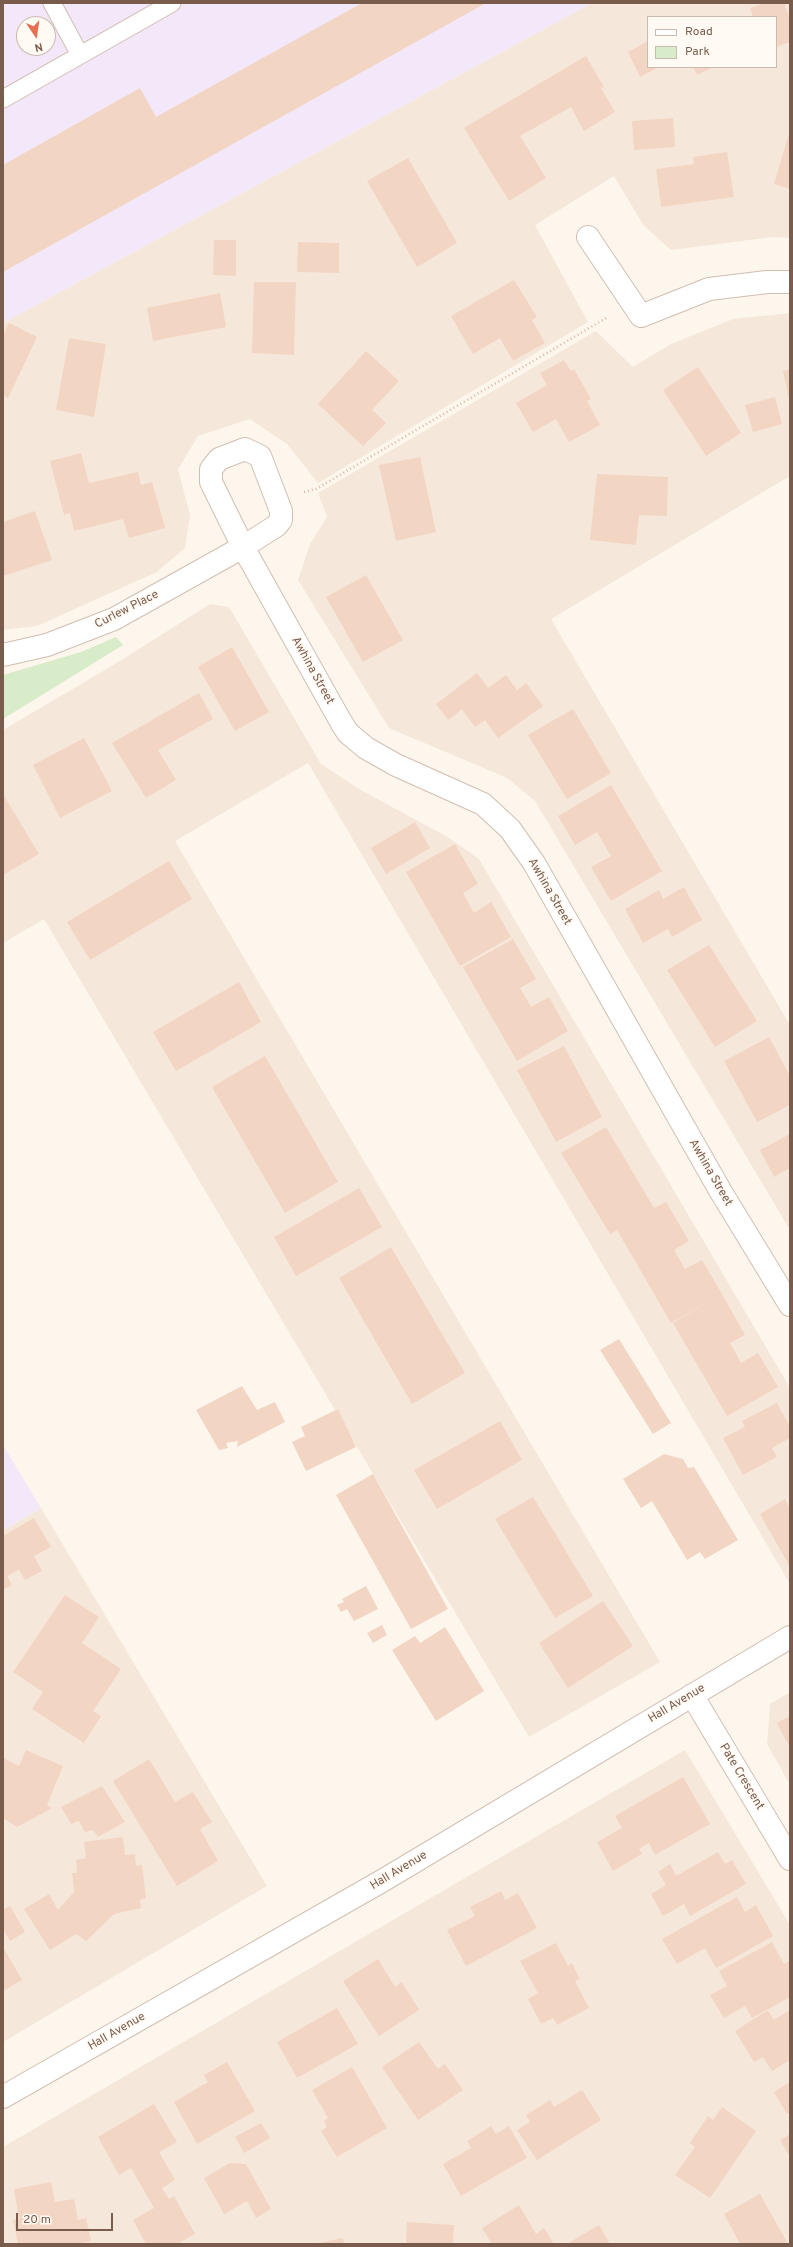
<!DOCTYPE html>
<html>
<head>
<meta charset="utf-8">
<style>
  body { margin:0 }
  #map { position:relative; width:793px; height:2247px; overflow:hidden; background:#fdf6ec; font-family:Overpass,sans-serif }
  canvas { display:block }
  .frame { position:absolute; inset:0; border:4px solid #7a5c4d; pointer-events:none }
  .legend { position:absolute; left:647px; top:16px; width:130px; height:52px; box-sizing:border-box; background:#fffaf3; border:1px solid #cabbb1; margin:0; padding:5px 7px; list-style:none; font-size:12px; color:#7a5c4d }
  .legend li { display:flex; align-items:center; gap:8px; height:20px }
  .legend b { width:20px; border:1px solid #cabbb1 }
  .north { position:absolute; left:16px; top:16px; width:40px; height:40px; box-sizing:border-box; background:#fffaf3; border:1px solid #cabbb1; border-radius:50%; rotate:167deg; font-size:11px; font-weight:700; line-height:16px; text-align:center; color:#7a5c4d }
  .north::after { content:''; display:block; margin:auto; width:14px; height:18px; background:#e76f51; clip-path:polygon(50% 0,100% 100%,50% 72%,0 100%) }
  .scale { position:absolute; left:16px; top:2213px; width:97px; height:18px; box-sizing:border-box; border:2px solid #7a5c4d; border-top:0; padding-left:5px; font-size:12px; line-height:14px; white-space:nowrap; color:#7a5c4d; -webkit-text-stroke:3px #fffaf3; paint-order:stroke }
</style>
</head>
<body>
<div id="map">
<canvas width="793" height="2247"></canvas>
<div class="frame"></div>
<ul class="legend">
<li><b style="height:5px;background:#fff"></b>Road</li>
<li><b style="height:11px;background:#d8ecc9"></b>Park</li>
</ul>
<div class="north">N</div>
<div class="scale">20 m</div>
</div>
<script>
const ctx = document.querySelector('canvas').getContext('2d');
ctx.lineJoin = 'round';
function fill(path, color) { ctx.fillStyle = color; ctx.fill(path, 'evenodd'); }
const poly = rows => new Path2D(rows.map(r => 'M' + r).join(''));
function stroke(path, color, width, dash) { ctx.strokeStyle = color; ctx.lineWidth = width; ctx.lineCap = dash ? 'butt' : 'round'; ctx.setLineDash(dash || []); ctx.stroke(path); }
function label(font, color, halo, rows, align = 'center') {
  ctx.font = font + ' Overpass,sans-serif'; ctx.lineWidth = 4; ctx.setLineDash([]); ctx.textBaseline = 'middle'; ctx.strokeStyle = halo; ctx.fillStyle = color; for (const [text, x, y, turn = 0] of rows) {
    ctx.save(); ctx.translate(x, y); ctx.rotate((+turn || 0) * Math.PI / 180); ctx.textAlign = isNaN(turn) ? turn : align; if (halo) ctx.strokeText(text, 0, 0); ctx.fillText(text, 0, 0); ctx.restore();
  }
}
const residential = poly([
  [592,3,790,3,790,238,773,237,671,250,644,226,614,176,535,225,588,322,318,483,287,444,250,419,198,436,178,469,190,515,185,548,157,572,37,626,3,630,3,323],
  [648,17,776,17,776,67,648,67],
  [790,313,790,476,551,619,790,1025,790,1230,535,801,507,778,389,728,298,580,310,544,327,517,318,493,596,331,633,367,671,344,733,319],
  [210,604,229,607,321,764,359,789,446,836,479,859,790,1388,790,1584,308,763,175,841,660,1662,529,1737,44,919,3,943,3,730,120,661],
  [41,1508,267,1886,3,2042,3,1530],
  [790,1692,790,1785,767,1744,770,1704],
  [685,1750,790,1925,790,2244,3,2244,3,2147]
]);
const education = poly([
  [3,3,592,3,3,323],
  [24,24,48,24,48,48,24,48],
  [3,1445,41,1508,3,1530]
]);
const green = poly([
  [116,637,123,645,3,719,3,675,81,652]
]);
const building = poly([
  [362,3,486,3,3,272,3,165,140,88,156,117],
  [765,3,784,3,790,19,790,42,776,47,776,17,753,17,750,8],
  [648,41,648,67,659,67,640,77,628,52],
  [586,56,604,87,601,88,615,112,584,131,571,107,520,136,546,178,509,201,464,128],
  [693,67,713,67,697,75],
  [673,118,675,147,634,150,632,121],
  [790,130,790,189,774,184],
  [727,152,734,197,661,207,656,169,694,164,693,157],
  [408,158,457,243,417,267,367,181],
  [214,240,236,240,236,276,213,275],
  [298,242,339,243,339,273,297,272],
  [514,280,537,317,532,320,545,343,513,361,500,338,473,354,451,316],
  [254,282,296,282,294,355,252,353],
  [220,293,226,327,153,341,147,308],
  [9,323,37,337,8,398,3,395,3,335],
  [69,338,106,344,94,417,56,410],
  [366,351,399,381,372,410,386,423,363,446,318,404],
  [564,360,571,371,574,369,591,399,587,401,600,425,569,442,556,419,533,432,516,403,547,385,540,373],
  [698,367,741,433,706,456,663,390],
  [790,369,790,399,789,399,783,371],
  [775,397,782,424,753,432,745,405],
  [81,453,89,483,138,472,141,485,152,482,165,528,129,538,123,519,74,531,70,513,64,515,50,461],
  [420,457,436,532,396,541,379,465],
  [597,474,668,477,667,516,639,515,636,545,590,540],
  [35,511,52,560,3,576,3,522],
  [366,575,403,640,363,662,326,597],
  [232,647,269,712,235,731,198,667],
  [477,673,488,688,506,675,517,690,526,683,543,706,498,738,485,720,475,727,462,709,448,720,436,704],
  [199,693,213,719,158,750,176,780,146,798,112,743],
  [573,709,611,773,567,799,528,735],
  [84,738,112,791,60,818,33,765],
  [611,785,662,871,611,901,591,867,611,856,597,832,575,845,558,816],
  [3,794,39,854,3,875],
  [415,822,430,848,386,874,371,848],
  [455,844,478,884,463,893,474,913,491,902,511,937,460,966,406,872],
  [169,861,192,899,90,960,67,922],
  [684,887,702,920,672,937,668,929,643,943,625,909,659,890,663,899],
  [513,939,536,979,520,988,531,1007,549,997,568,1031,517,1061,463,967],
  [709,945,757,1021,715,1047,667,970],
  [239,982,261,1022,176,1071,153,1032],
  [769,1037,790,1076,790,1105,757,1122,724,1061],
  [564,1046,602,1117,556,1142,517,1070],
  [265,1056,338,1182,285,1213,212,1087],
  [606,1127,654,1208,666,1202,689,1241,674,1250,685,1269,702,1260,722,1294,745,1335,730,1343,741,1363,758,1353,778,1387,727,1416,673,1323,709,1301,671,1323,617,1230,610,1234,561,1153],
  [790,1134,790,1168,774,1177,760,1150],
  [359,1188,382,1227,296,1276,274,1237],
  [391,1247,465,1373,412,1404,339,1278],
  [619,1339,671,1423,653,1434,600,1350],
  [242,1386,257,1410,275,1402,285,1422,237,1447,238,1441,226,1443,228,1448,219,1450,196,1410],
  [777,1403,790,1427,790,1438,772,1448,777,1457,743,1475,723,1438,745,1427,742,1421],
  [338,1409,356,1447,306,1471,292,1442,305,1436,301,1427],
  [500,1421,522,1460,437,1509,414,1470],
  [664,1454,683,1459,688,1468,694,1467,738,1540,705,1559,700,1552,687,1560,652,1501,641,1508,623,1479],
  [373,1474,448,1609,411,1629,336,1495],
  [533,1497,593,1596,555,1618,495,1519],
  [785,1499,790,1509,790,1567,760,1514],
  [34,1518,51,1547,34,1556,42,1571,25,1580,19,1570,7,1576,12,1585,3,1590,3,1536],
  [366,1586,378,1609,354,1621,347,1609,341,1612,337,1605,344,1602,342,1599],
  [65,1595,99,1617,82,1643,121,1669,93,1711,101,1716,84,1743,32,1709,43,1692,13,1672],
  [603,1601,633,1646,568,1688,539,1643],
  [382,1625,387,1635,373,1643,367,1633],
  [445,1627,484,1691,436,1721,392,1650,415,1636,420,1643],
  [790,1716,790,1748,777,1723],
  [26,1750,63,1766,47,1805,52,1808,17,1827,3,1818,3,1758,19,1766],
  [149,1759,175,1802,193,1792,212,1822,200,1829,218,1861,177,1886,113,1781],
  [683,1777,710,1824,655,1855,649,1843,639,1849,642,1854,613,1871,597,1842,622,1828,615,1816],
  [102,1786,125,1822,98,1837,93,1830,85,1832,79,1821,71,1824,61,1807],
  [123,1837,125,1855,135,1854,136,1866,142,1865,146,1898,140,1900,141,1908,114,1914,86,1941,76,1934,50,1950,24,1909,49,1894,58,1910,74,1892,72,1873,77,1873,76,1860,86,1858,84,1842],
  [718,1852,725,1864,732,1860,746,1884,690,1916,684,1904,663,1916,651,1894,666,1885,658,1872,670,1864,676,1876],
  [501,1891,505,1900,518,1893,537,1928,466,1966,447,1930,475,1916,470,1907],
  [737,1897,745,1912,756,1905,773,1936,716,1968,705,1948,677,1964,662,1939],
  [10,1906,25,1932,10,1941,3,1929,3,1910],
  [772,1942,784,1964,790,1961,790,1997,752,2018,745,2006,724,2018,710,1995,727,1986,719,1971],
  [556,1943,568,1966,572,1963,580,1979,575,1981,589,2008,557,2025,553,2018,541,2024,528,1999,538,1993,520,1961],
  [3,1947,22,1980,3,1991],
  [378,1959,395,1987,402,1982,419,2010,379,2036,343,1981],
  [337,2008,358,2044,297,2078,277,2042],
  [768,2010,774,2020,790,2010,790,2060,772,2071,763,2057,754,2062,735,2031],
  [419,2042,438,2069,445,2064,463,2090,418,2120,382,2067],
  [227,2062,255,2111,197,2144,174,2102,208,2082,204,2075],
  [352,2067,387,2128,337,2157,321,2131,327,2127,324,2121,328,2118,312,2090],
  [790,2082,790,2112,787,2114,774,2092],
  [582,2090,601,2120,537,2160,517,2130,530,2122,526,2115,550,2100,554,2107],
  [154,2104,177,2142,159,2152,175,2180,162,2188,169,2199,174,2196,195,2234,177,2244,146,2244,133,2220,154,2208,131,2168,119,2175,98,2137],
  [722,2107,756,2131,710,2198,675,2175,695,2147,690,2143,708,2116,713,2120],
  [261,2123,270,2138,244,2153,235,2137],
  [491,2126,496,2134,509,2126,527,2158,461,2196,443,2164,471,2148,467,2141],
  [790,2134,790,2157,780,2140],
  [230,2163,246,2164,271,2209,256,2218,247,2201,224,2214,204,2178],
  [51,2182,55,2202,74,2199,78,2220,86,2218,91,2241,78,2244,18,2244,13,2220,19,2219,14,2189],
  [760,2194,788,2244,740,2244,724,2214],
  [519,2205,536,2234,544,2228,554,2244,492,2244,482,2228],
  [407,2222,454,2225,453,2244,406,2244],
  [599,2225,610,2244,567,2244],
  [343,2238,344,2244,319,2244,319,2243]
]);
const path = poly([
  [304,492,316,489,608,317]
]);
const service = poly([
  [52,3,80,55],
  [3,99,172,3]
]);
const minor = poly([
  [588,237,641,316,709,289,767,282,790,282],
  [3,655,47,645,114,619,243,547,276,526,281,520,281,511,260,456,245,449,219,459,211,469,211,482,243,547,341,722,348,733,366,748,396,765,483,804,510,829,534,863,721,1192,790,1305],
  [692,1695,790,1859],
  [3,2097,382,1881,790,1637]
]);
const streetNames = [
  ["Curlew Place",127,610,-27],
  ["Awhina Street",312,671,61],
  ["Awhina Street",549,892,60],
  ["Awhina Street",710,1173,60],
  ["Hall Avenue",677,1704,-31],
  ["Pate Crescent",741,1777,59],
  ["Hall Avenue",399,1871,-31],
  ["Hall Avenue",117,2032,-30]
];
fill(residential, '#f5e8da');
fill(education, '#f3e8fa');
fill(green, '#d8ecc9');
fill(building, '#f3d5c3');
stroke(service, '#d1beb0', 19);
stroke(minor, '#d1beb0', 24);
stroke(path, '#d9b8a5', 2.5, [1, 3]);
stroke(service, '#fff', 17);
stroke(minor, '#fff', 22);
label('12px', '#7a5c4d', '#fffaf3', streetNames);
</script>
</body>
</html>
